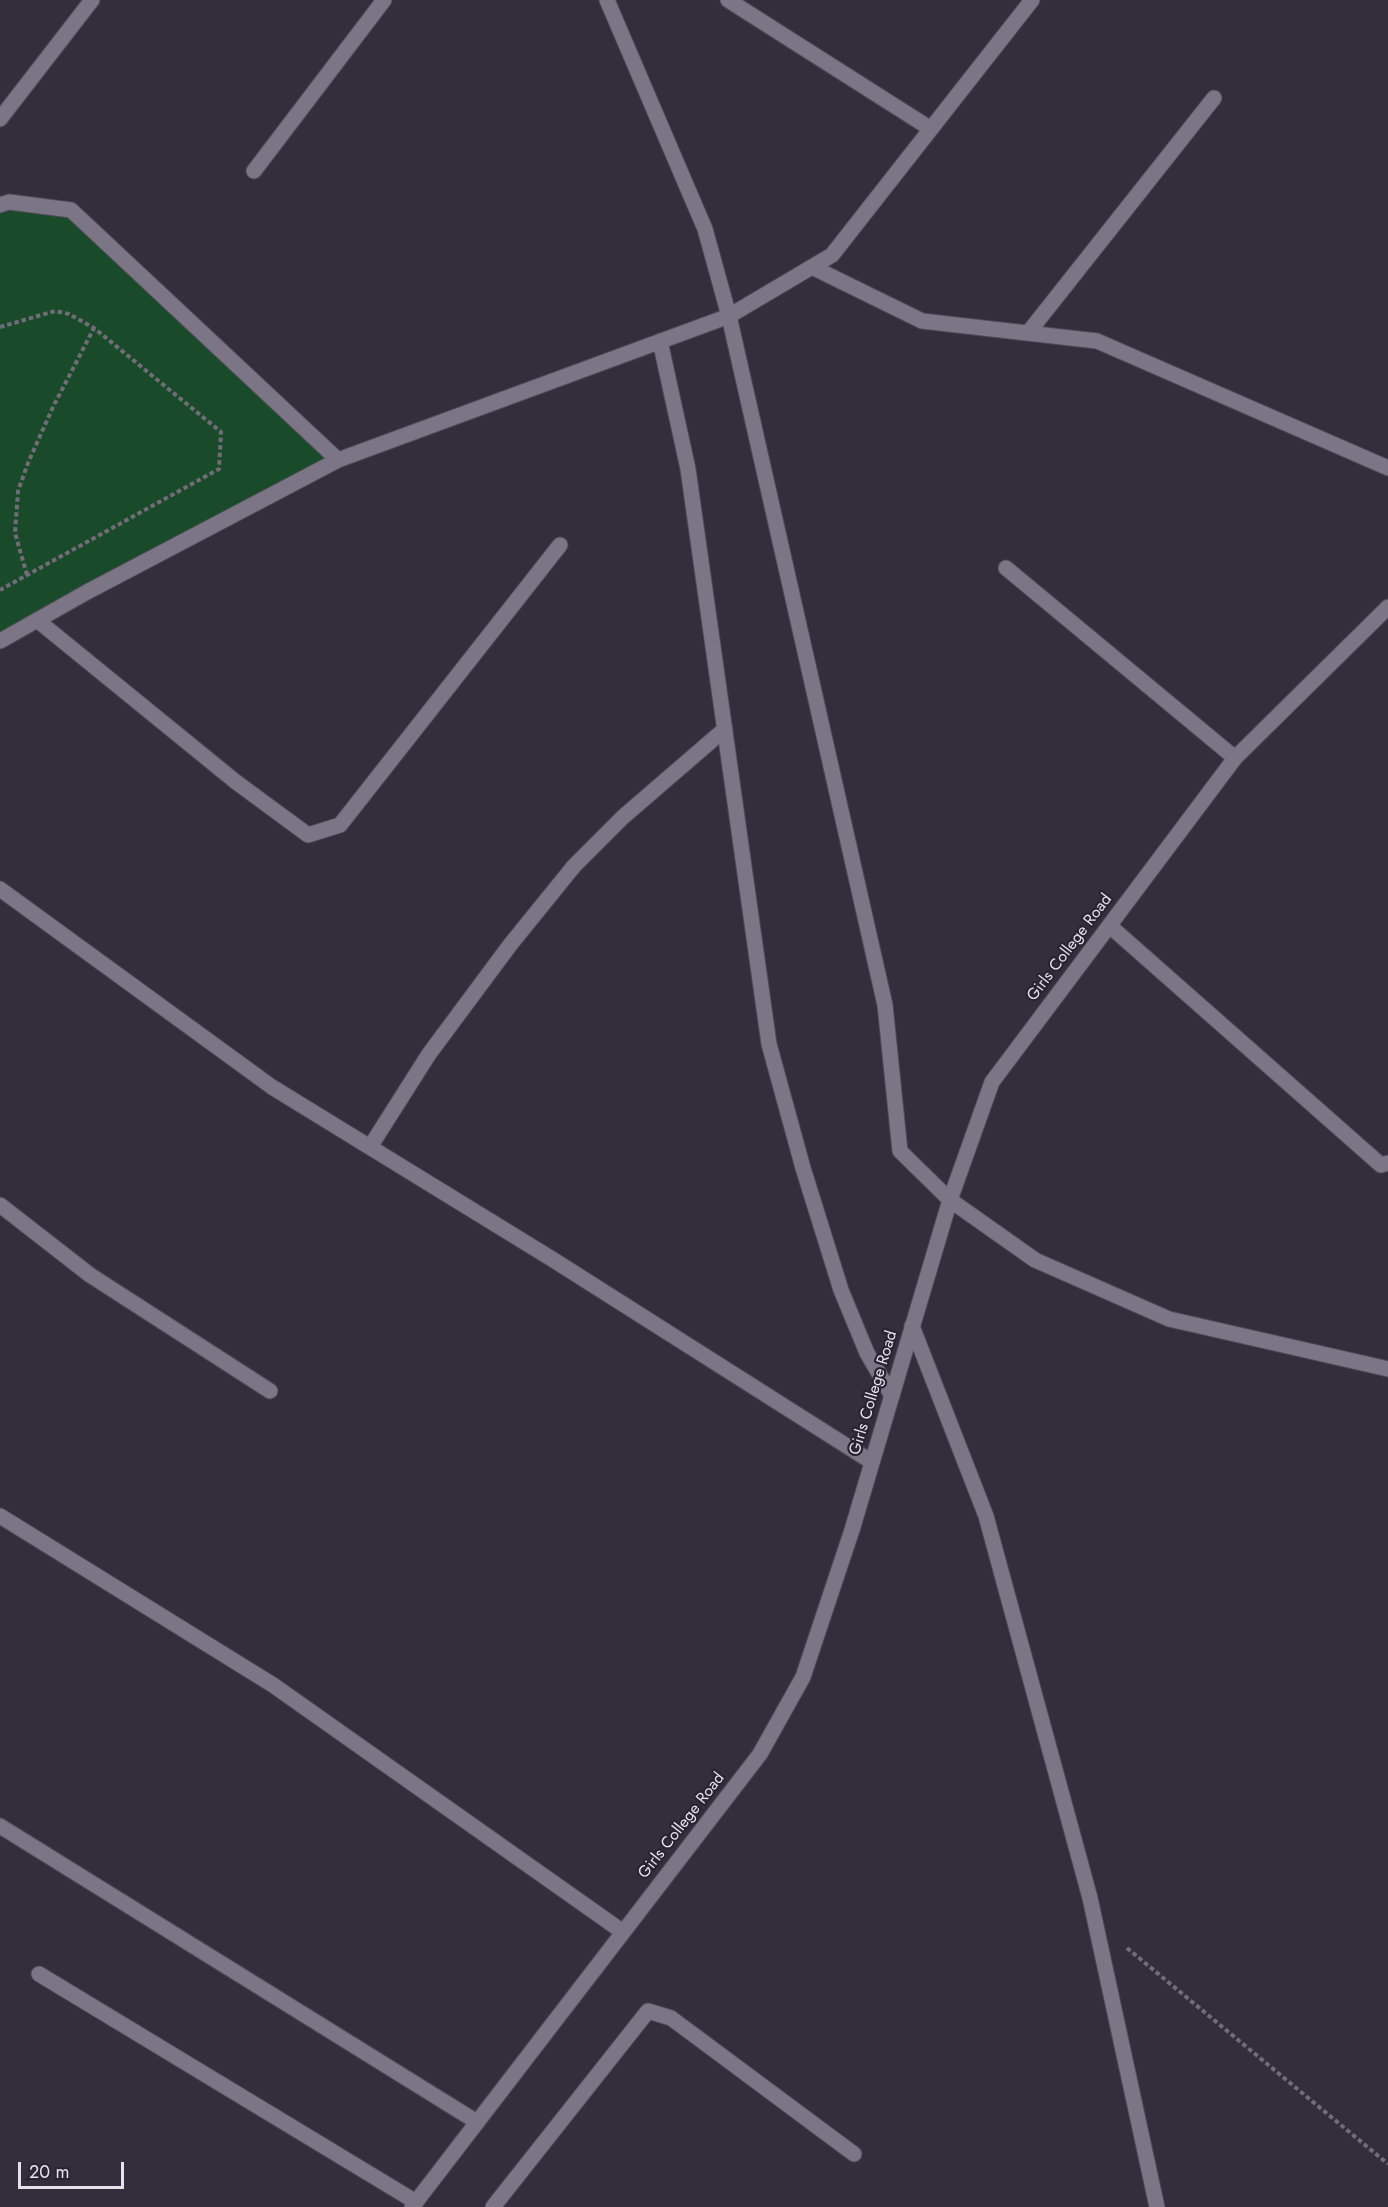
<!DOCTYPE html>
<html>
<head>
<meta charset="utf-8">
<style>
  body { margin:0 }
  #map { position:relative; width:1388px; height:2207px; overflow:hidden; background:#342d3c; font-family:Jost,sans-serif }
  canvas { display:block }
  .scale { position:absolute; left:18px; top:2162px; width:106px; height:27px; box-sizing:border-box; border:3px solid #e6e2ec; border-top:0; padding-left:8px; font-size:18px; line-height:21px; white-space:nowrap; color:#e6e2ec; -webkit-text-stroke:4px #2a2331; paint-order:stroke }
</style>
</head>
<body>
<div id="map">
<canvas width="1388" height="2207"></canvas>
<div class="scale">20 m</div>
</div>
<script>
const ctx = document.querySelector('canvas').getContext('2d');
ctx.lineJoin = 'round';
function fill(path, color) { ctx.fillStyle = color; ctx.fill(path, 'evenodd'); }
const poly = rows => new Path2D(rows.map(r => 'M' + r).join(''));
function stroke(path, color, width, dash) { ctx.strokeStyle = color; ctx.lineWidth = width; ctx.lineCap = dash ? 'butt' : 'round'; ctx.setLineDash(dash || []); ctx.stroke(path); }
function label(font, color, halo, rows, align = 'center') {
  ctx.font = font + ' Jost,sans-serif'; ctx.lineWidth = 4.5; ctx.setLineDash([]); ctx.textBaseline = 'middle'; ctx.strokeStyle = halo; ctx.fillStyle = color; for (const [text, x, y, turn = 0] of rows) {
    ctx.save(); ctx.translate(x, y); ctx.rotate((+turn || 0) * Math.PI / 180); ctx.textAlign = isNaN(turn) ? turn : align; if (halo) ctx.strokeText(text, 0, 0); ctx.fillText(text, 0, 0); ctx.restore();
  }
}
const green = poly([
  [28,204,71,210,338,460,0,645,0,210]
]);
const path = poly([
  [0,327,55,311,69,314,94,328,221,432,219,469,0,590],
  [27,575,15,533,18,491,28,463,53,407,94,328],
  [1127,1948,1388,2164]
]);
const lane = poly([
  [493,2207,648,2011,671,2018,854,2154]
]);
const street = poly([
  [728,0,931,129],
  [0,119,92,0],
  [254,171,384,0],
  [0,205,9,202,71,210,338,460],
  [812,267,922,321,1097,341,1388,468],
  [1028,333,1214,98],
  [660,341,688,469,769,1044,803,1168,841,1290,867,1353,892,1396],
  [1006,568,1235,758],
  [37,620,236,782,308,835,340,825,560,545],
  [0,641,87,592,338,460,729,316,832,255,1032,0],
  [0,889,272,1087,552,1259,872,1462],
  [1110,926,1381,1165,1388,1163],
  [370,1147,429,1054,510,945,574,866,623,817,725,729],
  [0,1205,90,1275,270,1391],
  [912,1326,986,1516,1090,1898,1157,2207],
  [0,1516,273,1685,623,1932],
  [0,1826,477,2122],
  [39,1974,416,2202]
]);
const secondary = poly([
  [607,0,705,229,729,316,885,1005,900,1151,950,1200,1035,1260,1169,1319,1388,1369],
  [412,2207,760,1754,803,1677,852,1530,950,1200,992,1082,1235,758,1388,607]
]);
const streetNames = [
  ["Girls College Road",1070,948,-53],
  ["Girls College Road",874,1393,-73],
  ["Girls College Road",682,1826,-52]
];
fill(green, '#194b2b');
stroke(lane, '#504a57', 17);
stroke(street, '#504a57', 17);
stroke(secondary, '#504a57', 17);
stroke(path, '#726c79', 4, [4.5, 3]);
stroke(lane, '#7c7586', 15);
stroke(street, '#7c7586', 15);
stroke(secondary, '#7c7586', 15);
label('16px', '#e6e2ec', '#2a2331', streetNames);
</script>
</body>
</html>
